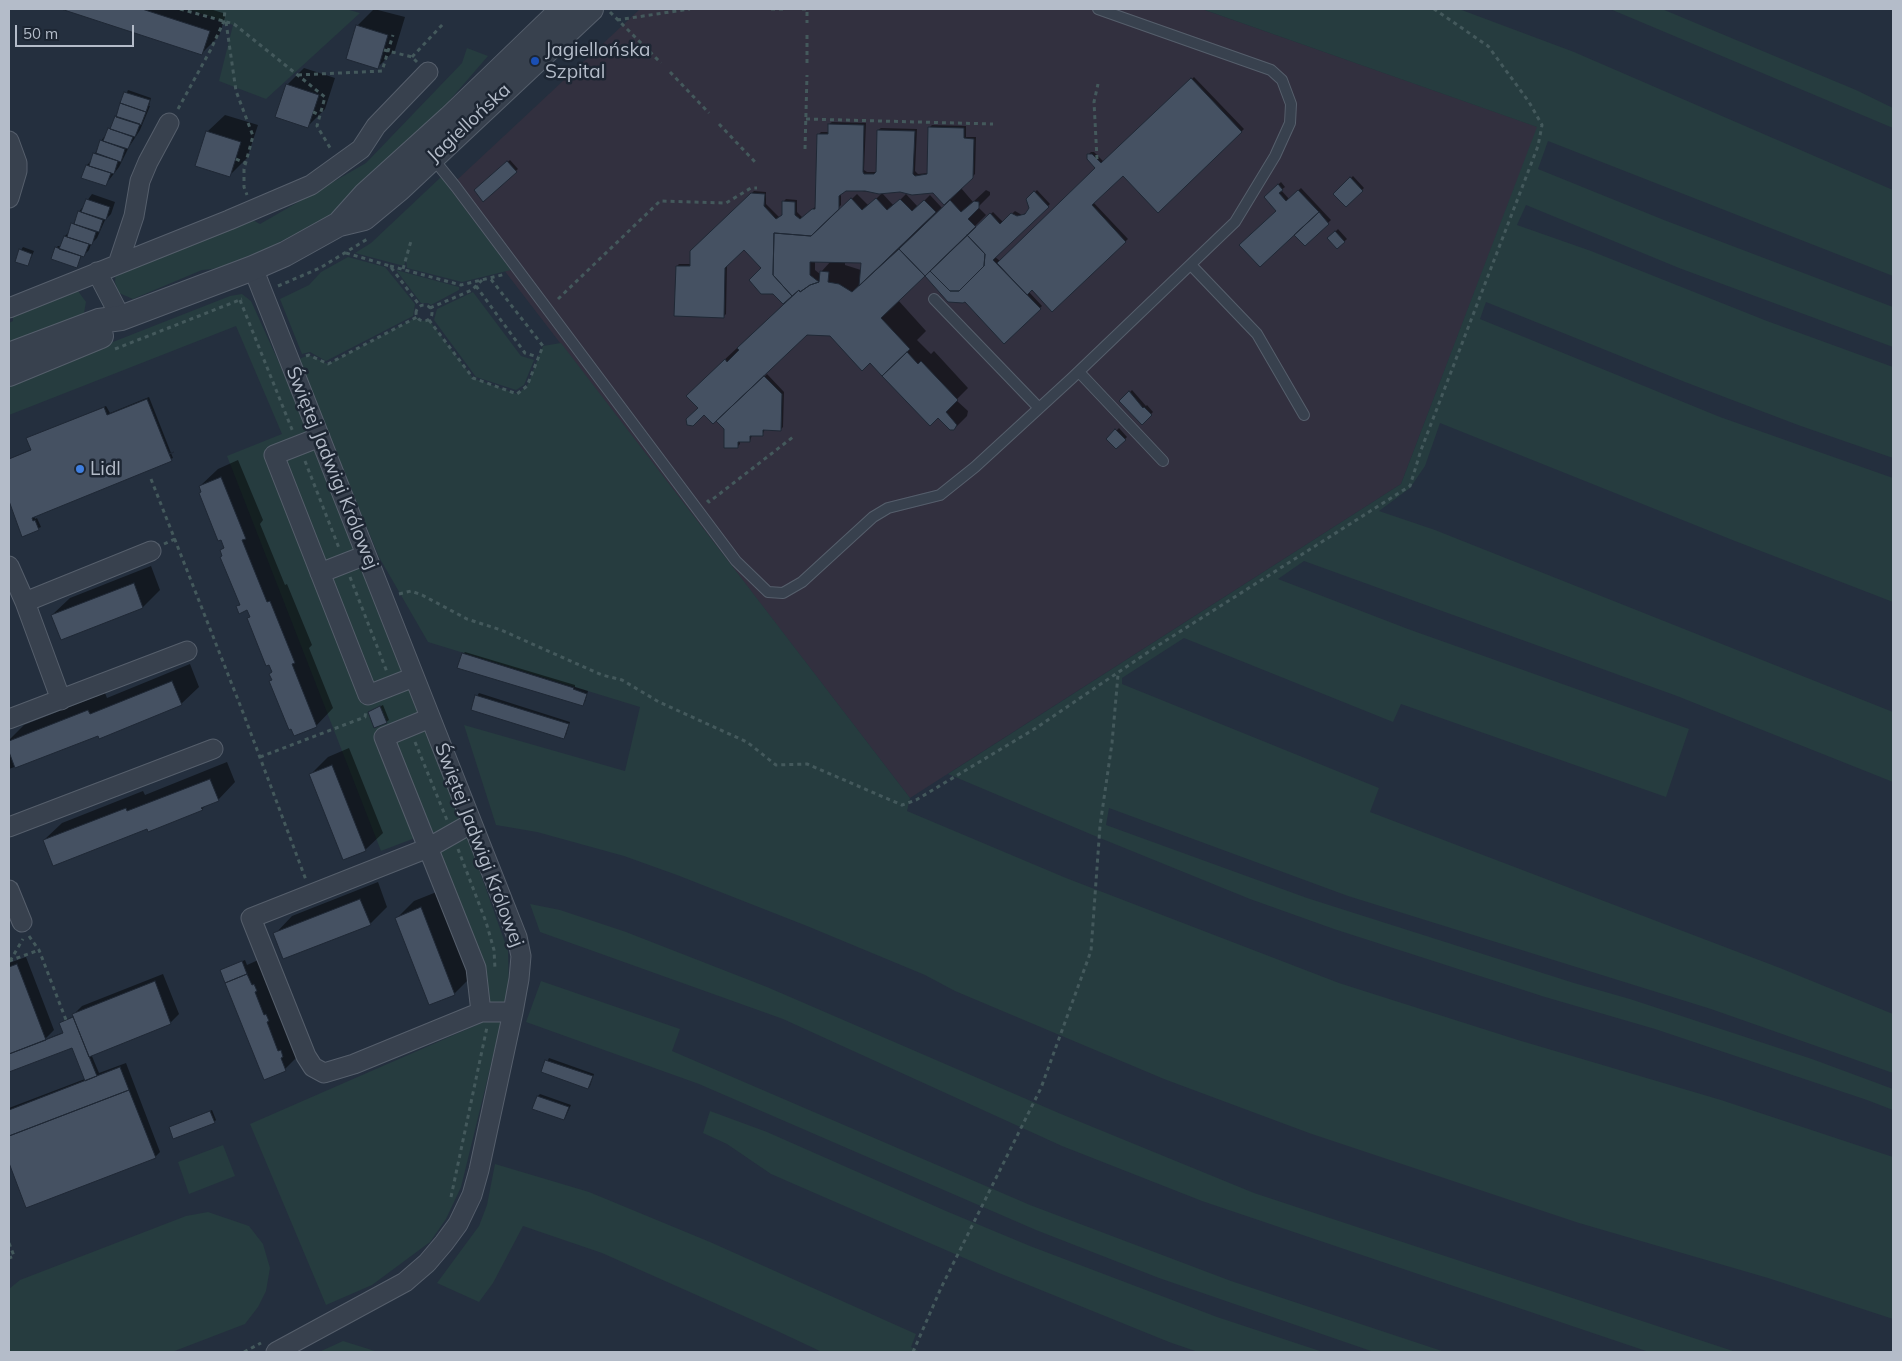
<!DOCTYPE html>
<html>
<head>
<meta charset="utf-8">
<style>
  body { margin:0 }
  #map { position:relative; width:1902px; height:1361px; overflow:hidden; background:#242f3e; font-family:Mulish,sans-serif }
  canvas { display:block }
  .frame { position:absolute; inset:0; border:10px solid #b4bcc9; pointer-events:none }
  .scale { position:absolute; left:15px; top:25px; width:119px; height:22px; box-sizing:border-box; border:2px solid #b4bcc9; border-top:0; padding-left:6px; font-size:15px; line-height:18px; white-space:nowrap; color:#b4bcc9; -webkit-text-stroke:4px #1d2633; paint-order:stroke }
</style>
</head>
<body>
<div id="map">
<canvas width="1902" height="1361"></canvas>
<div class="frame"></div>
<div class="scale">50 m</div>
</div>
<script>
const ctx = document.querySelector('canvas').getContext('2d');
ctx.lineJoin = 'round';
function fill(path, color) { ctx.fillStyle = color; ctx.fill(path, 'evenodd'); }
const poly = rows => new Path2D(rows.map(r => 'M' + r).join(''));
function stroke(path, color, width, dash) { ctx.strokeStyle = color; ctx.lineWidth = width; ctx.lineCap = dash ? 'butt' : 'round'; ctx.setLineDash(dash || []); ctx.stroke(path); }
function label(font, color, halo, rows, align = 'center') {
  ctx.font = font + ' Mulish,sans-serif'; ctx.lineWidth = 5; ctx.setLineDash([]); ctx.textBaseline = 'middle'; ctx.strokeStyle = halo; ctx.fillStyle = color; for (const [text, x, y, turn = 0] of rows) {
    ctx.save(); ctx.translate(x, y); ctx.rotate((+turn || 0) * Math.PI / 180); ctx.textAlign = isNaN(turn) ? turn : align; if (halo) ctx.strokeText(text, 0, 0); ctx.fillText(text, 0, 0); ctx.restore();
  }
}
const medical = poly([
  [640,9,1202,9,1538,127,1401,484,910,798,444,192]
]);
const green = poly([
  [188,9,346,9,360,13,266,99,219,81,233,25],
  [1202,9,1459,9,1574,52,1893,190,1893,276,1548,141,1538,169,1664,220,1893,307,1893,347,1679,268,1526,205,1517,225,1591,251,1767,321,1893,367,1893,458,1798,425,1685,382,1486,302,1480,319,1720,417,1893,478,1893,602,1735,541,1440,423,1425,466,1410,488,1379,511,1435,530,1893,712,1893,782,1677,696,1304,561,1278,579,1408,629,1689,729,1666,797,1401,704,1393,722,1184,638,1122,678,1122,684,1379,788,1370,812,1780,968,1893,1014,1893,1073,1711,1009,1348,896,1109,808,1106,825,1307,898,1574,983,1630,999,1812,1059,1893,1089,1893,1110,1867,1100,1655,1029,1545,997,1334,929,1250,899,1095,836,948,774,1401,484,1537,127],
  [1610,9,1662,9,1856,90,1893,108,1893,128],
  [467,48,488,56,411,145,357,193,325,219,268,248,221,267,212,269,202,270,133,299,119,293,115,282,116,270,247,217,260,224,366,163,462,63],
  [441,177,511,270,462,282,407,268,406,260,404,266,355,253,371,243],
  [348,257,385,267,415,304,413,316,326,361,310,352,302,354,280,299,309,285,321,272],
  [396,270,459,287,459,290,431,305,428,303,421,303],
  [69,288,78,291,86,302,84,313,80,318,9,347,9,323,13,321,13,316],
  [473,292,521,356,534,360,524,385,516,390,476,377,434,320,437,309],
  [242,294,251,301,281,367,456,805,508,951,509,991,461,1187,446,1219,430,1242,372,1285,326,1305,250,1124,479,1024,470,968,415,838,381,851,227,456,282,434,236,326,9,415,9,386,67,360,230,296],
  [417,317,421,321,429,320,473,378,517,394,527,386,543,346,561,343,910,798,907,811,1066,878,1339,983,1518,1040,1721,1100,1893,1157,1893,1319,1768,1278,1579,1223,1309,1133,1164,1079,955,991,925,975,807,926,677,875,624,856,537,832,496,825,464,725,625,771,640,707,428,642,379,557,309,386,299,359,309,355,328,364],
  [530,904,560,910,626,932,767,987,1061,1114,1254,1193,1736,1352,1649,1352,1202,1201,1062,1146,783,1019,540,932],
  [541,981,680,1029,672,1051,1030,1205,1231,1281,1445,1352,1374,1352,1159,1278,1036,1230,699,1084,526,1022],
  [710,1111,767,1132,946,1211,1030,1246,1217,1317,1323,1352,1198,1352,1169,1342,994,1271,771,1174,727,1144,703,1133],
  [223,1145,235,1176,189,1194,178,1162],
  [495,1164,589,1192,710,1242,916,1334,911,1347,920,1352,822,1352,773,1329,602,1253,523,1226,493,1283,479,1302,437,1283,479,1226,487,1205],
  [208,1212,249,1226,263,1244,270,1268,266,1291,258,1307,245,1324,172,1352,9,1352,9,1289,20,1280,186,1216],
  [343,1341,378,1352,319,1352]
]);
const shadow = poly([
  [66,9,210,9,226,14,219,36,202,53],
  [374,9,405,17,395,50,377,68,357,26],
  [304,68,335,78,325,109,308,126,287,85],
  [1194,77,1244,129,1158,211,1123,174,1093,202,1128,239,1052,310,1032,289,1029,292,1042,306,1005,342,965,300,926,273,898,300,926,331,917,340,931,354,934,351,968,388,956,400,968,411,967,416,955,428,951,429,886,370,830,334,806,334,753,384,755,386,767,374,784,392,783,427,780,430,765,429,762,435,752,435,750,441,740,441,740,444,737,447,726,429,699,408,705,378,784,304,774,293,763,268,744,248,727,264,726,314,724,316,677,266,679,264,691,264,692,252,754,191,766,192,766,204,779,217,783,214,783,202,786,199,797,200,797,212,803,218,815,207,818,135,821,132,829,132,829,124,832,122,866,123,864,170,867,172,877,172,878,130,881,128,917,129,915,171,918,174,928,173,929,128,932,125,966,126,966,137,976,137,975,174,961,188,973,202,986,190,990,192,990,195,978,207,986,215,972,229,974,230,993,212,1003,222,1015,211,1022,215,1028,212,1030,208,1027,200,1037,190,1050,204,995,257,1000,261,1097,168,1088,155,1091,152,1094,152,1104,162],
  [845,189,879,193,900,191,934,192,946,205,942,208,930,195,918,207,906,194,894,206,882,193,869,206,857,194,815,235,813,233,841,205,841,193],
  [815,261,831,261,821,272,820,274,815,270],
  [845,262,862,262,861,270,845,265],
  [128,90,151,98,149,106,150,106,140,130,129,147,119,167,106,184,87,165,92,160,101,141,113,125],
  [225,115,258,125,247,158,230,175,207,132],
  [510,160,518,169,483,200,475,190],
  [1353,176,1364,188,1346,205,1335,194],
  [1281,182,1285,187,1281,190,1289,199,1301,188,1331,220,1305,245,1265,197],
  [92,194,115,202,111,214,105,220,97,238,91,244,89,250,84,255,82,255,77,266,56,248,58,246,61,246,65,236,70,231,79,212],
  [1338,229,1347,239,1338,247,1329,238],
  [23,247,34,251,28,265,21,250],
  [1132,390,1146,406,1147,405,1153,412,1142,423,1121,401],
  [149,397,173,458,34,515,35,519,37,518,41,527,23,535,9,497,9,459,32,449,30,437,106,406,110,413],
  [1119,428,1127,437,1116,448,1108,439],
  [238,460,263,520,260,524,285,585,287,584,312,645,309,648,333,708,316,726,271,681,273,679,273,671,248,619,251,616,248,608,237,607,240,604,221,550,225,546,200,486,218,469],
  [151,566,160,590,143,607,52,615,70,598],
  [465,652,575,685,575,687,588,691,585,702,583,704,463,654],
  [190,664,199,687,181,704,9,769,9,740,24,725,105,693,107,698],
  [479,693,570,722,566,735,564,737,477,696],
  [383,705,389,720,386,722,369,712],
  [349,748,383,833,365,850,311,774,328,757],
  [227,762,235,782,218,800,207,804,202,809,148,827,44,840,62,823,143,791,145,795],
  [378,882,387,907,370,924,275,934,292,916],
  [439,891,472,976,455,993,430,1003,397,918,414,901],
  [26,957,54,1030,44,1040,64,1032,60,1023,74,1016,74,1014,82,1006,163,974,179,1014,170,1023,91,1054,99,1073,126,1063,160,1152,155,1157,9,1161,9,1108,85,1079,73,1046,9,1071,9,963],
  [265,957,302,1052,285,1069,222,970,245,960,247,965],
  [549,1058,594,1074,590,1086,588,1088,542,1072],
  [540,1094,571,1105,566,1116,564,1119,538,1096],
  [212,1110,216,1120,214,1122,170,1127]
]);
const building = poly([
  [61,9,142,9,210,31,202,55,61,9],
  [356,25,388,35,378,69,346,59,356,25],
  [1191,78,1242,132,1158,213,1123,176,1092,205,1126,242,1052,312,1032,290,1027,295,997,263,1095,168,1087,159,1087,154,1092,154,1101,163,1191,78],
  [286,84,319,95,308,128,275,117,286,84],
  [124,92,150,100,146,112,120,103,124,92],
  [120,103,146,112,141,125,116,117,120,103],
  [115,116,140,124,135,137,110,129,115,116],
  [828,124,864,125,863,172,864,174,874,174,876,172,877,130,915,131,913,174,915,176,927,174,928,127,964,128,964,138,974,139,973,178,944,205,933,193,912,195,900,192,879,194,865,191,846,191,839,196,839,209,811,236,774,233,773,275,792,296,783,304,773,294,761,294,749,280,761,268,744,250,725,268,724,318,674,316,676,266,690,266,690,251,751,193,765,194,764,206,776,219,782,215,782,201,795,202,795,215,800,219,812,209,815,209,817,134,828,134,828,124],
  [108,128,133,137,128,149,103,141,108,128],
  [206,131,241,142,230,177,195,166,206,131],
  [100,140,125,149,121,162,96,153,100,140],
  [93,153,118,161,114,174,89,166,93,153],
  [507,161,517,172,483,202,474,190,507,161],
  [86,165,111,173,106,186,81,178,86,165],
  [1350,177,1363,191,1346,207,1333,194,1350,177],
  [1278,184,1283,190,1279,193,1286,201,1298,190,1319,212,1260,267,1239,245,1276,211,1264,197,1278,184],
  [1034,191,1049,207,993,260,1041,309,1004,344,965,302,963,303,948,302,925,276,930,271,950,291,959,291,984,266,985,254,967,235,990,213,1000,224,1011,213,1017,216,1025,214,1029,208,1026,199,1034,191],
  [851,198,862,210,876,198,887,210,900,199,912,211,924,200,936,212,859,286,861,263,810,262,810,275,819,282,810,285,800,292,799,290,792,296,773,275,774,233,811,236,851,198],
  [86,199,110,207,106,220,81,212,86,199],
  [950,200,961,212,974,201,979,202,979,208,968,219,976,227,925,276,899,249,950,200],
  [78,211,103,220,99,232,74,224,78,211],
  [1319,212,1329,224,1305,246,1294,235,1319,212],
  [71,223,96,232,92,245,67,237,71,223],
  [1335,231,1345,242,1337,249,1327,238,1335,231],
  [967,235,985,254,984,266,959,291,950,291,930,271,967,235],
  [64,236,89,244,84,257,59,249,64,236],
  [55,247,81,256,77,268,51,259,55,247],
  [19,249,32,254,28,266,15,262,19,249],
  [899,249,925,276,881,318,910,349,882,376,870,363,862,371,830,336,807,335,713,424,704,415,693,426,687,425,686,419,698,408,686,396,725,359,727,362,739,350,737,348,799,290,800,292,810,285,819,282,820,271,829,272,828,282,839,284,852,292,899,249],
  [907,352,918,364,921,361,958,400,946,412,957,425,954,430,950,430,938,418,930,426,882,376,907,352],
  [764,376,782,394,781,431,763,430,763,436,750,436,750,442,738,442,738,448,724,448,724,429,716,421,764,376],
  [1129,391,1143,408,1144,407,1152,415,1142,425,1119,401,1129,391],
  [147,399,169,454,174,452,169,454,172,461,32,518,33,521,35,520,39,530,22,537,9,501,9,459,31,450,26,438,102,408,104,407,107,415,147,399],
  [1115,429,1126,440,1116,449,1106,439,1115,429],
  [221,477,246,539,242,540,267,602,270,601,295,663,292,664,317,727,294,736,291,729,289,730,269,681,272,680,269,674,272,672,269,665,266,666,247,618,250,617,247,610,239,614,236,606,240,605,220,557,222,556,220,550,224,548,221,540,218,541,199,493,201,492,199,486,221,477],
  [134,583,143,608,61,640,51,615,134,583],
  [462,653,574,688,573,689,587,694,583,706,457,668,462,653],
  [172,681,182,705,99,739,98,736,15,768,9,752,9,741,88,710,90,714,172,681],
  [475,695,569,724,564,739,471,710,475,695],
  [380,706,387,723,374,728,368,712,380,706],
  [332,765,366,851,343,860,309,774,332,765],
  [210,779,219,801,201,808,203,810,148,832,147,829,53,866,43,840,126,808,127,811,210,779],
  [360,899,371,925,283,959,273,933,360,899],
  [421,907,455,995,429,1005,395,918,421,907],
  [242,961,247,974,225,983,220,970,242,961],
  [17,964,46,1040,9,1054,9,967,17,964],
  [247,974,252,985,254,984,257,991,255,992,264,1015,266,1014,269,1021,267,1022,278,1051,281,1050,283,1057,281,1058,286,1071,264,1080,225,983,247,974],
  [155,981,171,1024,89,1057,72,1014,155,981],
  [73,1017,97,1076,85,1081,72,1048,9,1072,9,1054,63,1033,59,1023,73,1017],
  [545,1060,593,1076,588,1089,541,1072,545,1060],
  [120,1067,129,1090,9,1136,9,1110,120,1067],
  [129,1090,156,1158,26,1208,9,1163,9,1136,129,1090],
  [537,1096,569,1107,564,1120,532,1109,537,1096],
  [210,1111,215,1123,173,1139,169,1127,210,1111]
]);
const path = poly([
  [180,9,234,24,325,97,317,126,332,151],
  [771,9,786,9],
  [802,9,807,9,807,23],
  [610,12,661,63],
  [617,20,690,9],
  [226,22,236,91,253,136,244,169,244,187,247,195],
  [384,50,412,57,417,62],
  [412,57,443,24],
  [807,63,807,35],
  [670,72,709,113],
  [298,75,382,71,393,35],
  [178,109,211,49,224,21,225,9],
  [313,112,320,115],
  [806,119,993,124],
  [719,124,756,163],
  [805,149,807,75],
  [236,159,245,163],
  [1097,159,1094,102,1098,84],
  [346,253,390,266,420,306],
  [390,266,461,285,506,274],
  [403,269,411,241],
  [278,286,320,268,369,238],
  [476,286,525,353,538,357],
  [558,299,660,201,726,203,751,188,757,188],
  [240,300,293,432],
  '416 313a8 8 0 1 1 16 0a8 8 0 1 1-16 0Z',
  [430,308,472,290,482,280],
  [429,320,473,378,517,394,527,386,543,346,490,278],
  [115,349,242,299],
  [306,356,309,355,328,364,417,317],
  [305,461,339,548],
  [151,479,244,715,306,880],
  [707,500,709,502,793,437],
  [164,544,175,539],
  [350,577,387,672],
  [399,594,411,591,422,595,467,619,501,630,602,675,622,680,659,702,747,742,776,765,807,764,902,805,916,800,1036,728,1154,648,1410,486,1421,450,1538,146,1542,125,1529,102,1488,46,1434,9],
  [415,742,447,820],
  [260,757,365,717,366,710],
  [458,849,486,922,494,950,495,969],
  [29,936,39,950,66,1020],
  [9,961,39,950],
  [10,961,23,939],
  [451,1197,487,1027],
  [9,1243,14,1256,9,1258],
  [244,1352,261,1343],
  [913,1352,941,1288,1041,1088,1091,951,1100,826,1112,743,1118,675]
]);
const service = poly([
  [431,156,456,187,736,561,768,592,783,593,802,582,873,517,888,508,940,495,975,467,1072,378,1235,222,1275,156,1290,123,1291,104,1282,80,1271,70,1098,9],
  [1191,265,1257,334,1304,415],
  [934,299,1039,408],
  [1079,372,1163,461]
]);
const minor = poly([
  [9,141,17,163,17,171,9,198],
  [118,264,134,216,140,181,148,162,169,123],
  [253,268,517,937,521,956,519,979,513,1012,479,1170,472,1195,458,1224,444,1243,427,1263,405,1282,276,1352],
  [97,272,121,318],
  [9,308,229,220,311,185,361,149,376,126,428,72],
  [320,437,274,455,368,695,414,677],
  [9,566,25,602,61,700],
  [320,573,366,555],
  [25,602,151,551],
  [430,718,384,737,476,968,481,1012],
  [9,719,187,651],
  [472,823,428,848,251,918,306,1056,313,1067,324,1073,354,1064,481,1012,513,1012],
  [9,827,213,749],
  [9,890,22,922]
]);
const tertiary = poly([
  [339,224,365,195,450,118,563,9],
  [9,355,99,321,121,318,253,268,285,254,339,224,364,218,399,189,591,9],
  [9,374,101,336]
]);
const markers = [
  [535,61,5,"#1a4fb4"],
  [80,469,5,"#3f7fe0"]
];
const poiNames = [
  ["Jagiellońska",545,50],
  ["Szpital",545,72],
  ["Lidl",90,469]
];
const streetNames = [
  ["Jagiellońska",469,123,-43],
  ["Świętej Jadwigi Królowej",332,468,68],
  ["Świętej Jadwigi Królowej",479,845,69]
];
fill(medical, '#32303f');
fill(green, '#263c3f');
fill(shadow, '#0007');
fill(building, '#455162');
stroke(building, '#1f2835', 1);
stroke(service, '#565f6c', 12);
stroke(minor, '#565f6c', 21);
stroke(tertiary, '#565f6c', 26);
stroke(path, '#44595c', 3, [4, 4]);
stroke(service, '#38414e', 10);
stroke(minor, '#38414e', 19);
stroke(tertiary, '#38414e', 24);
for (const [x, y, r, color] of markers) { const dot = new Path2D(); dot.arc(x, y, r, 0, 2 * Math.PI); ctx.fillStyle = color; ctx.fill(dot); stroke(dot, '#1d2633', 2); }
label('19px', '#b4bcc9', '#1d2633', poiNames, 'left');
label('19px', '#b4bcc9', '#1d2633', streetNames);
</script>
</body>
</html>
